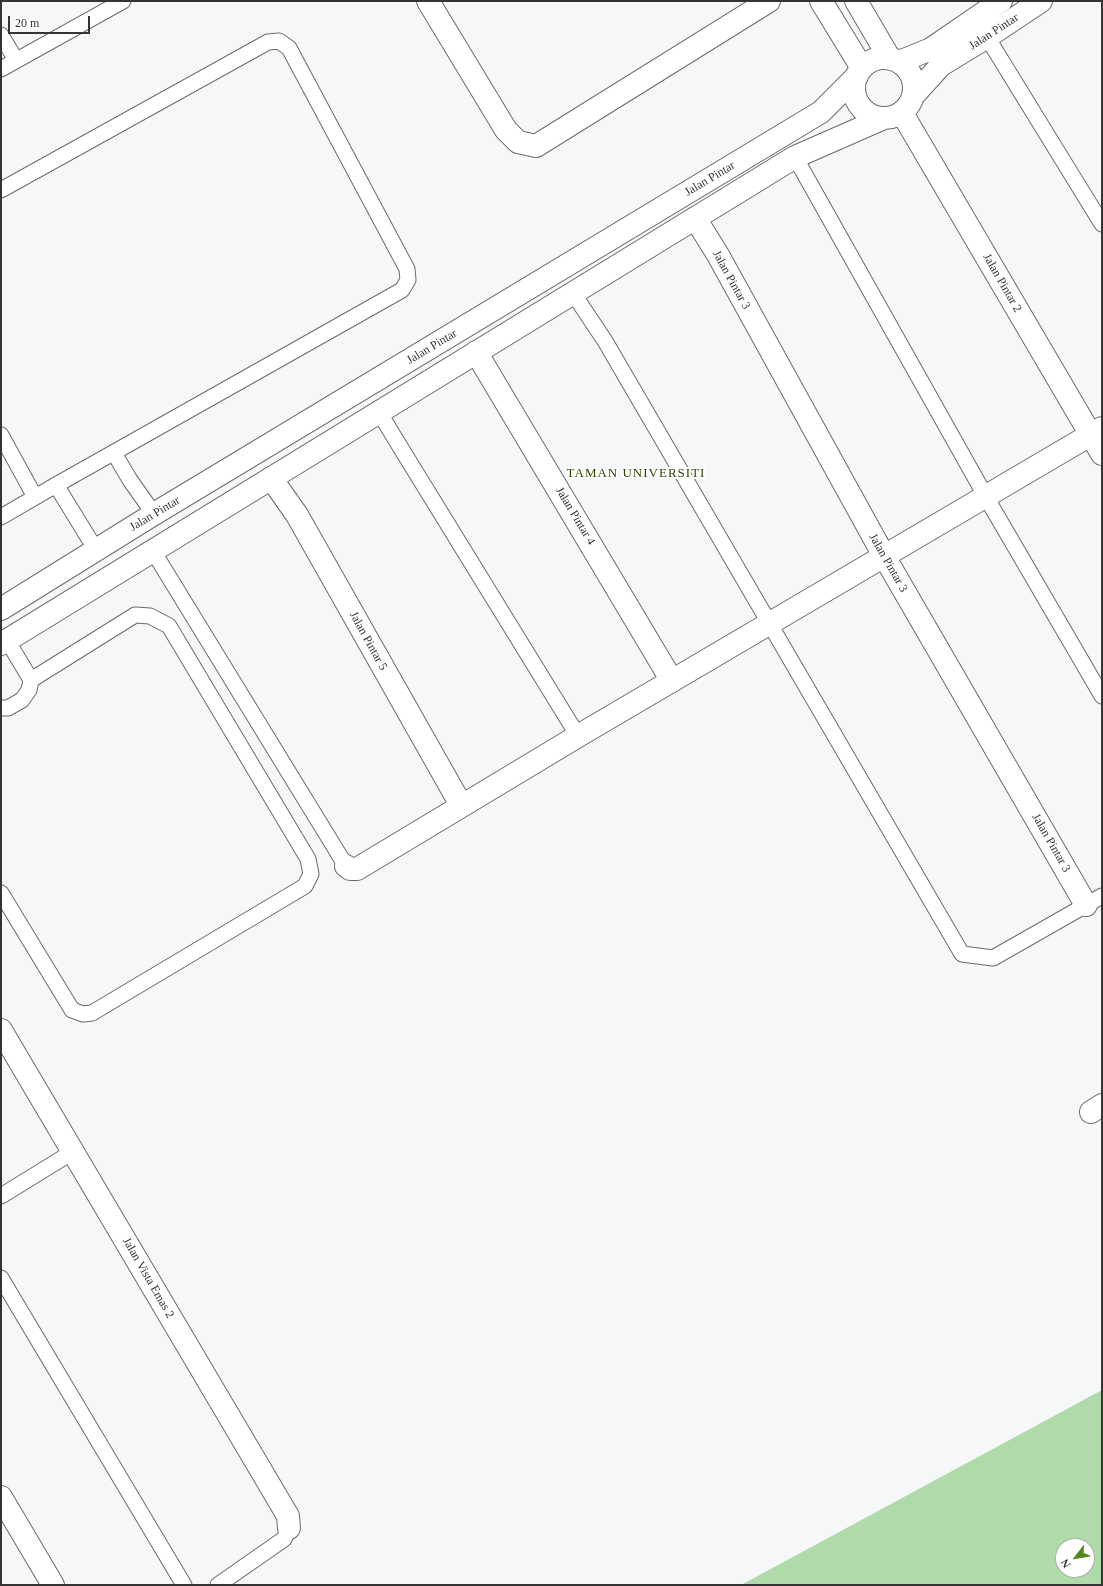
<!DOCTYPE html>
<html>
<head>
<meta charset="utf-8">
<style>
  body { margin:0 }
  #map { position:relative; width:1103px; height:1586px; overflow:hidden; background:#f6f7f8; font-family:Georgia,serif }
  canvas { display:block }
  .frame { position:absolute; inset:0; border:2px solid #333434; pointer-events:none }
  .north { position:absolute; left:1055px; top:1538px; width:40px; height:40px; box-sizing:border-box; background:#fff; border:1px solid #adaeae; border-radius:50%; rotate:239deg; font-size:11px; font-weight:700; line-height:16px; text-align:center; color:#333434 }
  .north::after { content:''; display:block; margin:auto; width:14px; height:18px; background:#56871c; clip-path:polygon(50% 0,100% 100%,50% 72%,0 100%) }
  .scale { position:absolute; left:8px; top:16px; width:82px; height:18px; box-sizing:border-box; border:2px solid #333434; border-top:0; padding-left:5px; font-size:12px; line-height:14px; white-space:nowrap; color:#333434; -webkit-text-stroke:3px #fff; paint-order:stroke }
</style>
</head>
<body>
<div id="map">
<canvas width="1103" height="1586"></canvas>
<div class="frame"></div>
<div class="north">N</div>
<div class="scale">20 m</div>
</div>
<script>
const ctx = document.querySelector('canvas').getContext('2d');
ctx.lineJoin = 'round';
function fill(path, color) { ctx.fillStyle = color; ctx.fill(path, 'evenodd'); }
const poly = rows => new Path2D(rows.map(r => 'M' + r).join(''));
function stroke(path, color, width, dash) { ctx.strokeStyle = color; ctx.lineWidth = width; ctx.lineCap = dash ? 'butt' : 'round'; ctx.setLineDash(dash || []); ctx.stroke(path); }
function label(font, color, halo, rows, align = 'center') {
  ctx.font = font + ' Georgia,serif'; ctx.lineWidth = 3.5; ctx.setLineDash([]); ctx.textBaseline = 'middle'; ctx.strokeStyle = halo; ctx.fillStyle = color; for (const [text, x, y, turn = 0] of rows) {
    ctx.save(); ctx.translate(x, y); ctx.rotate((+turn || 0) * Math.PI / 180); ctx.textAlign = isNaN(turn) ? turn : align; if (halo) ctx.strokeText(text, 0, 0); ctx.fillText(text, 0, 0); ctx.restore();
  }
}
const green = poly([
  [1102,1390,1102,1585,741,1585],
  [1063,1546,1087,1546,1087,1570,1063,1570]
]);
const lane = poly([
  [1,35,16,60],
  [987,37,1102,224],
  [1,69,123,1],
  [795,157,986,497,1102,696],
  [1,190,268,42,279,41,289,48,407,269,408,280,402,290,56,485,1,517],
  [573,293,605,341,962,954,993,958,1102,896],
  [379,412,399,445,578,736],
  [1,435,35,497],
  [114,453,130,480,154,514],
  [56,485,96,550],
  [153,551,346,866],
  [1,708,8,708,22,700,29,690,31,680,7,640],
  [1,893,72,1010,83,1014,92,1013,305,886,311,874,308,859,169,626,150,616,135,615,31,680],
  [1,1196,74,1151],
  [1,1278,184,1585],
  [218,1585,284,1539,289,1528]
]);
const street = poly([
  [428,1,506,130,518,142,536,146,769,1],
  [821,1,862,68],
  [856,1,890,59],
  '854 88a30 30 0 1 1 60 0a30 30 0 1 1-60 0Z',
  [899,62,931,49,1001,1],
  [913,96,941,65,987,37,1041,1],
  [902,113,1102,454],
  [695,218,718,255,884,556,1086,905],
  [476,352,672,681],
  [271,478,297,515,461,805],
  [1,609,154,514,821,112,857,76],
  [1,644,795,157,884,118],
  [346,866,350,869,357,869,578,736,1102,428],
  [1,1030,288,1516,289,1528],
  [1091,1112,1102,1105],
  [1,1497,53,1585]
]);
const streetNames = [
  ["Jalan Pintar",994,32,-33],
  ["Jalan Pintar",710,179,-31],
  ["Jalan Pintar 3",731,280,61],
  ["Jalan Pintar 2",1002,283,60],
  ["Jalan Pintar",432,347,-31],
  ["Jalan Pintar",155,514,-31],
  ["Jalan Pintar 4",575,516,59],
  ["Jalan Pintar 3",888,563,60],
  ["Jalan Pintar 5",368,641,61],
  ["Jalan Pintar 3",1051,843,60],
  ["Jalan Vista Emas 2",148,1278,60]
];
const neighbourhoodNames = [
  ["TAMAN UNIVERSITI",636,474]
];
fill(green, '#aedba8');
stroke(lane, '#6a6b6c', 17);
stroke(street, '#6a6b6c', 24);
stroke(lane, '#fff', 15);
stroke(street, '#fff', 22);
label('12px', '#333434', '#fff', streetNames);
ctx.letterSpacing = '1px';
label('13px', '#294700', '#fff', neighbourhoodNames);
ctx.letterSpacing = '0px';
</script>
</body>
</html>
